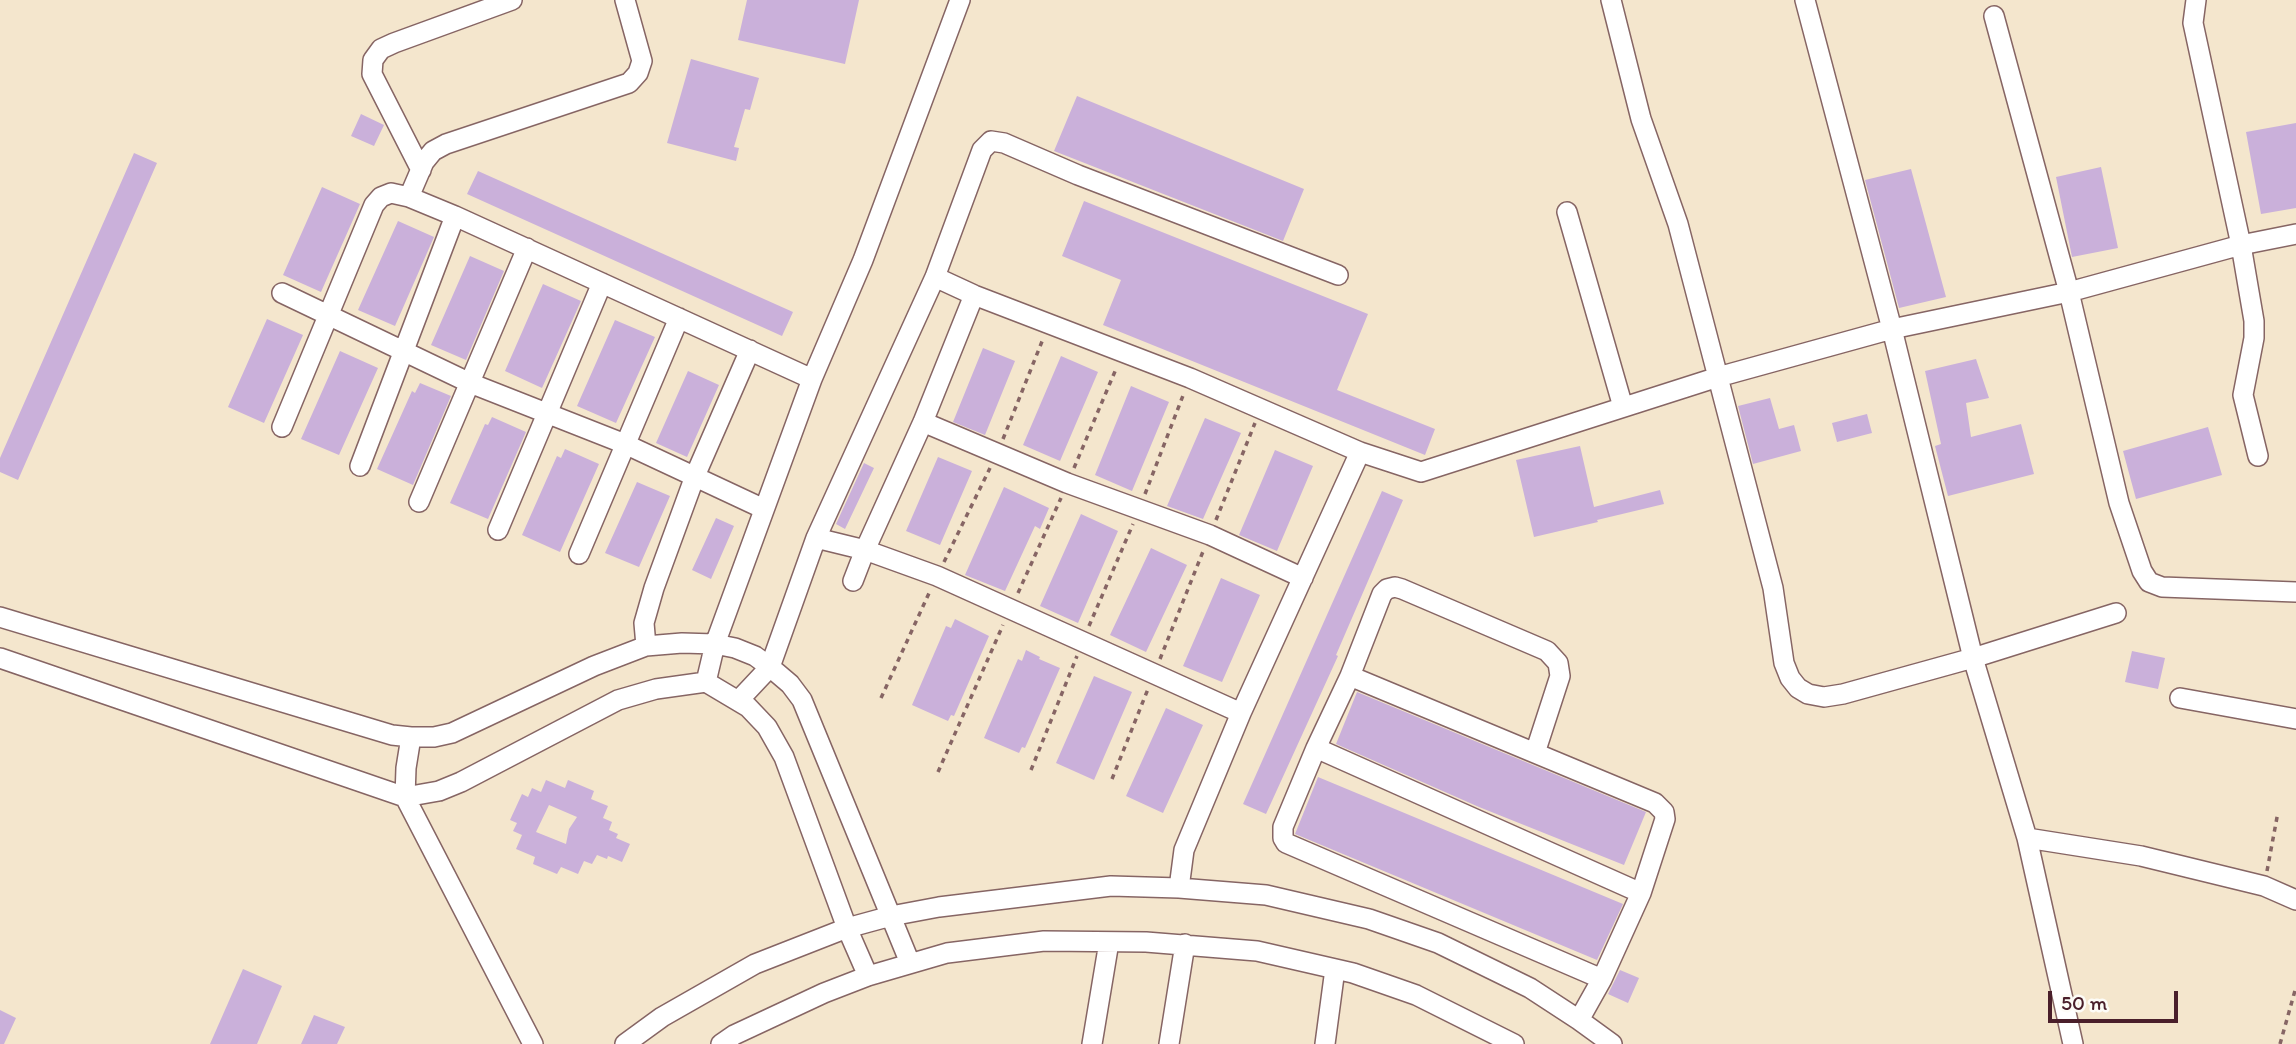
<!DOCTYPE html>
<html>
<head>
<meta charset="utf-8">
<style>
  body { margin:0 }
  #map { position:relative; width:2296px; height:1044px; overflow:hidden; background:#f4e6cd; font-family:Itim,sans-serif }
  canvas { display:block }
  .scale { position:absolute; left:2048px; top:991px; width:130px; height:32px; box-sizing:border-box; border:4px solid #4a1f2b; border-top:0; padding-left:9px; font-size:21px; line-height:24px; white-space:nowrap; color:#4a1f2b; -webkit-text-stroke:5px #fdfcf7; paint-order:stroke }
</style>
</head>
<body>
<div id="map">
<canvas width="2296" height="1044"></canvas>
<div class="scale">50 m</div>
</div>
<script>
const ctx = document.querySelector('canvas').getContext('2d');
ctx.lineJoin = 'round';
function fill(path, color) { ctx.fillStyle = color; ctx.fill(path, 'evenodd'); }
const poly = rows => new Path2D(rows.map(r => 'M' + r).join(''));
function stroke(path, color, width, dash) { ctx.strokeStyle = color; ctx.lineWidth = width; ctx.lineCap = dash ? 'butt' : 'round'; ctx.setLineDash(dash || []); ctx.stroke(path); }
const building = poly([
  [747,0,859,0,845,64,738,40],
  [691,59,759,78,750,110,745,109,734,147,739,148,736,161,667,143],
  [1077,96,1304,189,1283,241,1054,151],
  [361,114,384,125,374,146,351,136],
  [2296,123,2296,208,2261,214,2246,132],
  [134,153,157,163,18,480,0,472,0,458],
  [2101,167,2118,248,2072,257,2056,177],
  [1911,169,1946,297,1899,308,1865,180],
  [478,171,793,312,782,336,467,194],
  [322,187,360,204,321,292,283,275],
  [1084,201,1368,314,1337,390,1435,429,1425,455,1103,325,1121,280,1062,256],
  [398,221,434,237,395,326,358,310],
  [470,256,504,271,466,360,431,345],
  [543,284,581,301,542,388,505,371],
  [267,319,303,335,264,423,228,407],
  [615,320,655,337,616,423,577,406],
  [983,348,1015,361,985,435,953,422],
  [340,351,378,368,339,455,301,439],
  [1061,356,1098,372,1060,461,1023,445],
  [1976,359,1989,398,1966,403,1971,437,2021,424,2034,474,1948,496,1935,446,1941,444,1925,371],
  [688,371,719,385,687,457,656,443],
  [420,383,451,396,413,485,377,469,412,391,415,393],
  [1131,386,1169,402,1132,491,1095,475],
  [1770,398,1779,429,1794,425,1801,451,1753,464,1738,406],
  [1867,414,1872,433,1837,442,1832,423],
  [492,417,526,432,488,519,450,503,485,424,488,425],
  [1205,418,1241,433,1203,519,1167,506],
  [2208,427,2222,475,2136,499,2123,451],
  [1580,446,1594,507,1660,490,1664,504,1597,520,1598,522,1534,537,1516,460],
  [565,449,599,464,560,552,522,535,557,456,561,458],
  [1275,450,1313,466,1277,551,1239,535],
  [938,457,972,471,940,545,906,531],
  [864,463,874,468,845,529,836,524],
  [637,482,670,496,639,567,605,553],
  [1004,487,1049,508,1040,529,1035,526,1005,591,965,575],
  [1382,491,1403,500,1336,655,1338,656,1266,814,1243,804],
  [1081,514,1118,531,1078,623,1040,606],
  [716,518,734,526,711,579,692,570],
  [1151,548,1187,565,1146,652,1110,635],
  [1221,578,1260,595,1222,682,1183,666],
  [955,619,989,636,954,716,951,715,948,721,912,705,946,626,951,628],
  [1026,650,1040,657,1039,659,1060,668,1025,748,1022,747,1019,753,984,738,1018,659,1022,661],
  [2132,651,2165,658,2158,689,2125,682],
  [1094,676,1132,692,1094,780,1056,763],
  [1357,692,1646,812,1624,865,1479,807,1336,744],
  [1166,708,1203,725,1163,813,1126,796],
  [1318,777,1623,904,1597,960,1295,834],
  [546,780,565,788,568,780,594,791,591,799,608,806,603,818,612,822,609,830,618,834,616,838,630,844,622,862,608,856,607,859,597,855,592,864,584,861,578,874,561,867,557,874,533,864,535,857,516,849,522,835,513,831,517,823,510,820,522,794,528,797,532,788,541,792],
  [549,805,577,817,569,829,566,844,536,832],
  [243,969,282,986,257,1044,210,1044],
  [1620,970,1639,978,1628,1003,1608,994],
  [0,1010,16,1018,4,1044,0,1044],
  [314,1015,345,1027,337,1044,301,1044]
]);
const path = poly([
  [1003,439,1043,339],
  [1074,468,1116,369],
  [1145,494,1184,393],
  [1216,520,1255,423],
  [944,562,990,468],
  [1018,593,1061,498],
  [1089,626,1133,524],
  [1160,659,1204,549],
  [881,698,930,591],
  [1031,770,1077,656],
  [938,772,1003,625],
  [1112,779,1148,689],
  [2267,871,2278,812],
  [2280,1044,2296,987]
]);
const minor = poly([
  [1611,0,1641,119,1678,224,1773,588,1784,663,1790,678,1798,688,1808,694,1824,697,1843,694,1973,658,2116,613],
  [1805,0,1892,329,1973,658,2027,838,2073,1044],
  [2196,0,2193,23,2241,245,2254,321,2254,338,2243,395,2258,456],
  [1994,16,2069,292,2119,503,2142,571,2149,582,2162,587,2296,592],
  [421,170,372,74,373,60,381,49,394,43,512,0],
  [409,197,424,162,433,151,446,144,629,83,638,73,642,61,625,0],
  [1567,212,1623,407],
  [935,277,974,295,1190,378,1360,452,1421,472,1718,377,1892,329,2069,292,2241,245,2296,234],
  [282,293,470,383,625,444,764,509],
  [923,422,1067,483,1210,535,1303,578],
  [282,427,374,205,381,197,391,193,409,197,455,216,812,379],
  [360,466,455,216],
  [419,502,527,248],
  [498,530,602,283],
  [816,538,865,550,937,576,1241,713],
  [579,554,679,318],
  [853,581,865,550,923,422,974,295],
  [0,617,392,735,411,737,434,737,452,733,594,666,646,646,682,643,715,644,735,648,755,656,770,667,790,684,802,700,910,963],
  [646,646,644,623,654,588,695,476,750,350],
  [0,658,405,797,439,791,461,782,618,700,656,689,706,682,748,707,767,727,784,757,847,928,868,976],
  [1350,676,1655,803,1664,812,1665,819,1641,893,1602,979,1579,1020],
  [706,682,715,644,812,379,863,260,960,0],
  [2180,698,2296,719],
  [738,701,770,667,816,538,935,277,982,150,991,141,1004,143,1078,175,1338,275],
  [411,737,406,768,405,797,533,1044],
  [1316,748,1641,893],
  [1535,753,1560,676,1558,663,1547,651,1402,589,1395,587,1387,589,1382,594,1350,676,1316,748,1283,827,1283,838,1286,843,1602,979],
  [2027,838,2141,856,2264,886,2296,900],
  [1179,888,1184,850,1241,713,1360,452],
  [625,1044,662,1017,755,964,847,928,891,916,939,907,1111,886,1179,888,1266,895,1369,919,1438,943,1530,988,1579,1020,1612,1044],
  [721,1044,734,1035,824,993,868,976,947,953,1044,941,1146,942,1257,951,1353,973,1416,995,1514,1044],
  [1092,1044,1109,942],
  [1169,1044,1185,944],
  [1325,1044,1335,969]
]);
fill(building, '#cab0da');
stroke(minor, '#866564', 22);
stroke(path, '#866564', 3.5, [5, 5]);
stroke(minor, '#fff', 19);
</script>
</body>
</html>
